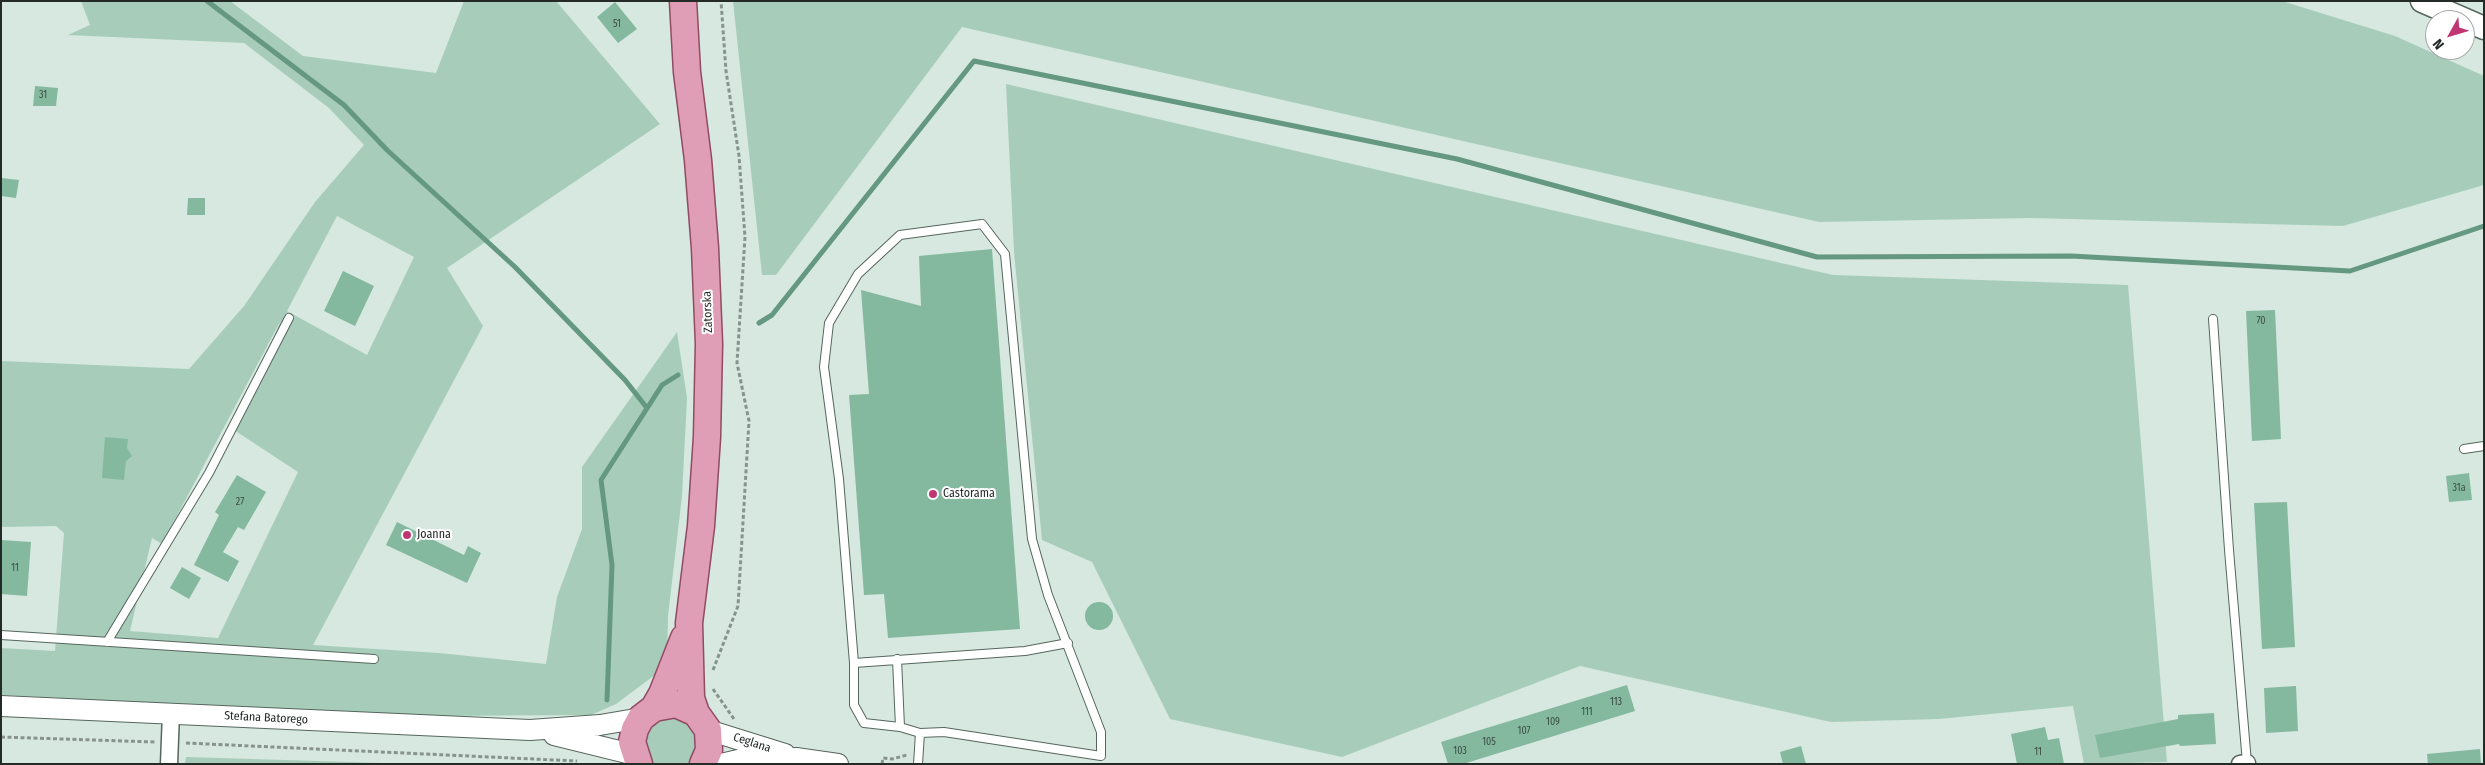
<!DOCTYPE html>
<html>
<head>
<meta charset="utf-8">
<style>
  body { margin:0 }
  #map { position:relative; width:2485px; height:765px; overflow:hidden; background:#d6e8df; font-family:"Fira Sans Condensed",sans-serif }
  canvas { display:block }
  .frame { position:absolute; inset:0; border:2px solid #242b27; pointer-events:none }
  .north { position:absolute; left:2425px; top:10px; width:50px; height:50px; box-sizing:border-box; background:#fff; border:1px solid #a7aaa9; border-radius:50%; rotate:231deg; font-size:14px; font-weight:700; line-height:20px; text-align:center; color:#242b27 }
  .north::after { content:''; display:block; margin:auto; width:18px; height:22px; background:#c03670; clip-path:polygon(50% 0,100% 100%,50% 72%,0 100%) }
</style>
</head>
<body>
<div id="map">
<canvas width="2485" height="765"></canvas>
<div class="frame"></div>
<div class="north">N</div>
</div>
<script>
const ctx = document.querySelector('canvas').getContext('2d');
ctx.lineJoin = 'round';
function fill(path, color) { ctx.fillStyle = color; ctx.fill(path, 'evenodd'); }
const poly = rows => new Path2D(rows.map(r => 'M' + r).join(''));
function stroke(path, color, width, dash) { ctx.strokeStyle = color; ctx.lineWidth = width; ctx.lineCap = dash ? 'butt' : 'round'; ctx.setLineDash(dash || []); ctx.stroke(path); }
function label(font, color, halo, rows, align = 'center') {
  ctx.font = font + ' "Fira Sans Condensed",sans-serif'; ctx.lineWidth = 4; ctx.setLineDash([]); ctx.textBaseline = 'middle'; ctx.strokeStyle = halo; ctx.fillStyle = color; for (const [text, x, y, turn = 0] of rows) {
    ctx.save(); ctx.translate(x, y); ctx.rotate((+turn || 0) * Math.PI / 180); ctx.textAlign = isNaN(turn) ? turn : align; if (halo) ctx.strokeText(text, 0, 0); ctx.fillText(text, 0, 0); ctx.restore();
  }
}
const green = poly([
  [81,1,230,1,303,56,436,73,464,1,556,1,660,124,447,268,483,326,313,645,439,653,546,664,557,597,582,529,582,467,677,332,687,398,682,496,668,616,667,666,616,704,591,715,422,716,1,695,1,648,55,651,64,533,56,526,1,527,1,361,189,369,244,306,315,202,364,145,329,108,244,43,68,35,90,25],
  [337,216,414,257,367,355,287,311],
  [281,320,234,430,298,472,218,638,130,631,152,538,162,544],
  [733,1,2282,1,2395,36,2484,76,2484,185,2343,226,2030,218,1819,222,962,27,776,275,762,275],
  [1006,84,1833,275,2128,285,2167,762,2084,764,2073,706,1939,719,1831,722,1580,666,1342,757,1170,719,1092,562,1042,540,1014,252],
  [671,718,687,723,693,729,698,746,688,764,655,764,651,761,645,745,646,736,656,723],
  [186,757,415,764,185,764]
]);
const stream = poly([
  [207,1,344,105,387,150,515,267,625,380,647,408],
  [759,323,772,315,974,61,1457,159,1817,257,2071,256,2350,271,2484,226],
  [607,700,612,565,601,480,662,385,678,375]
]);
const building = poly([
  [615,2,637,29,618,43,597,17],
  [35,86,58,88,56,106,33,106],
  [1,178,19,180,16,198,1,196],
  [188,198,205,198,205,215,187,215],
  [992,249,1020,629,888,638,884,594,864,595,849,395,869,394,861,290,921,306,919,256],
  [343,271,374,286,355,326,324,311],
  [2275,310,2281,439,2252,441,2246,311],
  [105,437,128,439,127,448,132,456,126,461,124,480,102,478],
  [2469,473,2472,500,2449,502,2446,476],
  [237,475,266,492,244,530,238,527,223,552,239,561,228,582,194,565,219,515,215,512],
  [2287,502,2295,647,2262,649,2254,503],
  [397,522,464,555,468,546,481,553,467,583,386,545],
  [1,540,31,542,27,596,1,594],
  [182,567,201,578,189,599,170,588],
  '1085 616a14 14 0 1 1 28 0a14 14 0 1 1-28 0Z',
  [1627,685,1635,711,1463,764,1448,764,1441,742],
  [2296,686,2298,731,2266,733,2264,688],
  [2214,713,2216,744,2180,746,2179,744,2100,758,2095,735,2178,719,2178,715],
  [2045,727,2048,740,2059,738,2064,764,2017,764,2011,734],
  [1801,746,1806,764,1783,764,1780,752],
  [2480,749,2481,764,2428,764,2427,754]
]);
const path = poly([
  [713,670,738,606,749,421,737,363,745,237,739,156,726,71,721,1],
  [713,689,734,719],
  [1,737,155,742],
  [186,743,577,761],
  [882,764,883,758,892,759,907,755]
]);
const service = poly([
  [982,224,1005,254,1032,539,1048,595,1101,732,1101,756,944,732,920,733,900,727,864,723,854,705,854,663,839,479,824,367,829,323,858,274,900,235,982,224],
  [2213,319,2229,550,2247,763],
  [2464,449,2484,446],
  [1,635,374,659],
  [107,642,209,473,289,318],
  [897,659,900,727],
  [854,663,1025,651,1068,643],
  [918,764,920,733]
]);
const minor = poly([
  [169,764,171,713],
  [2240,764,2247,763]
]);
const tertiary = poly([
  [1,706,530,730,600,725,641,718],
  [708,730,785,754],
  [554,735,635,755],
  [721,764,738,760,796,758,838,764]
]);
const secondary = poly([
  [2422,1,2484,28]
]);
const primary = poly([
  [683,1,687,72,698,160,705,248,709,344,707,437,701,526,689,623,691,698,696,713],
  [654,708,662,694,684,638],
  [639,764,632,742,635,729,641,718,654,708,676,704,696,713,708,730,709,750,703,764]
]);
const markers = [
  [933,494,5,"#c03670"],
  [407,535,5,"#c03670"]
];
const numberNames = [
  ["51",617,24],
  ["31",43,95],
  ["70",2261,321],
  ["31a",2459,488],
  ["27",240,502],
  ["11",15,568],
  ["113",1616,702],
  ["111",1587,712],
  ["109",1553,722],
  ["107",1524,731],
  ["105",1489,742],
  ["103",1460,751],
  ["11",2038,752]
];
const streetNames = [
  ["Zatorska",708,312,-92],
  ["Stefana Batorego",266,718,3],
  ["Ceglana",752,743,18]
];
const poiNames = [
  ["Castorama",943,494],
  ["Joanna",417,535]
];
fill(green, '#a7cdba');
stroke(stream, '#659881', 5);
fill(building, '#84b9a0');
stroke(service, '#56665e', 10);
stroke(minor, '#56665e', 19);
stroke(tertiary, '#56665e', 22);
stroke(secondary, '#56665e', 25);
stroke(primary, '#914b64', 29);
stroke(path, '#87948e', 3, [4, 2.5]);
stroke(service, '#fff', 8);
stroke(minor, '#fff', 16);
stroke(tertiary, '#fff', 20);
stroke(secondary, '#fff', 22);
stroke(primary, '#e09db6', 26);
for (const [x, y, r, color] of markers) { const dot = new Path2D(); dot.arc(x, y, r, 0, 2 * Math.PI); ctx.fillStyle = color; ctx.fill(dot); stroke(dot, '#fff', 2); }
label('10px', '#3c4e45', null, numberNames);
label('12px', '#242b27', '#fff', streetNames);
label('12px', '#242b27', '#fff', poiNames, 'left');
</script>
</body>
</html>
